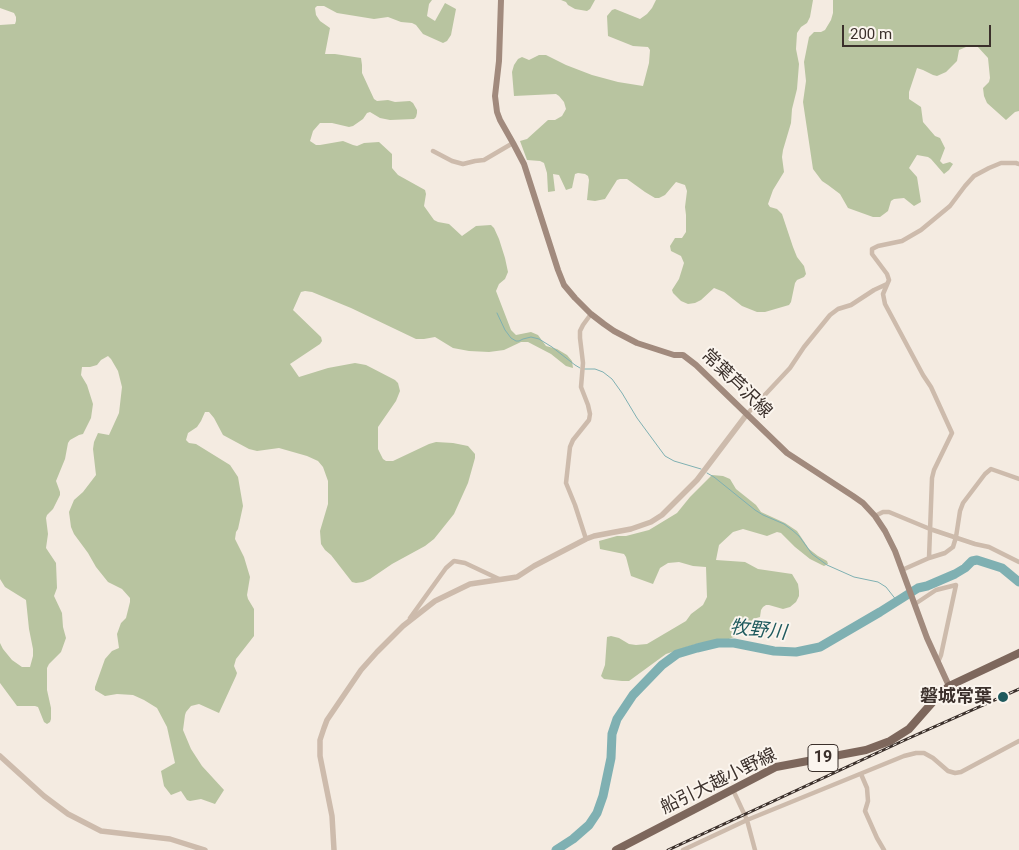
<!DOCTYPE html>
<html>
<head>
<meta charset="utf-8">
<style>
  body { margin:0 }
  #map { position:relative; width:1019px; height:850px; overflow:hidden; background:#f4ebe1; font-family:Roboto,sans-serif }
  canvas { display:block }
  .scale { position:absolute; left:842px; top:25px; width:149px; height:22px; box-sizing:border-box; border:2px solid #3b302b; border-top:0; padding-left:6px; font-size:15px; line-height:18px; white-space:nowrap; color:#3b302b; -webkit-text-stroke:4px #fbf5ee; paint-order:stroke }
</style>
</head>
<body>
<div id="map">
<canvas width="1019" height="850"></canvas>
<div class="scale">200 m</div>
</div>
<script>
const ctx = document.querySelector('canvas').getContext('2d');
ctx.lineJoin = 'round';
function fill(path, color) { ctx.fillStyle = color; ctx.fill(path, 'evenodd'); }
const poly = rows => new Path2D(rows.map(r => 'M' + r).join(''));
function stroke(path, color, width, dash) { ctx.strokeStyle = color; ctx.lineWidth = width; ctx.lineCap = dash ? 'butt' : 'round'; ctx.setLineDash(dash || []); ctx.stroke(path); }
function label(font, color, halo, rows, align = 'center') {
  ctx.font = font + ' Roboto,"Noto Sans JP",sans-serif'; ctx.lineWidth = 4; ctx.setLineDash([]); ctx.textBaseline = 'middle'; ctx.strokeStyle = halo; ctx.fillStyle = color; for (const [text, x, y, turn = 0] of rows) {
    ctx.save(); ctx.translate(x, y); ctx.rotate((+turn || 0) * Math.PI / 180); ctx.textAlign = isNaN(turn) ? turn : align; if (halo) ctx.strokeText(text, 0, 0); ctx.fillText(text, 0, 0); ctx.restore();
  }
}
const green = poly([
  [0,0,432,0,429,4,427,16,435,21,445,3,456,9,451,35,447,41,443,43,423,34,416,25,412,23,401,22,388,17,374,19,337,13,324,6,317,6,315,8,316,15,320,21,330,28,325,54,335,54,361,58,362,65,362,73,374,99,377,101,388,100,395,102,410,101,413,103,417,110,417,113,416,117,414,119,390,120,380,118,370,112,367,113,363,119,353,126,349,127,332,123,320,123,313,131,310,141,316,145,320,145,343,141,353,145,357,146,364,143,379,142,392,154,392,168,398,175,425,190,426,194,424,206,434,220,438,222,449,224,462,236,476,226,491,225,494,228,499,239,505,258,508,272,505,279,499,284,496,291,511,330,516,335,531,332,538,335,546,346,557,349,567,355,572,361,573,368,566,366,551,354,528,342,521,342,504,350,489,352,469,351,453,348,435,337,424,339,416,339,351,308,312,292,305,291,301,292,293,310,321,337,322,341,320,344,290,364,299,377,328,368,355,363,366,365,395,380,398,383,400,391,396,401,378,427,378,449,383,459,386,461,393,461,429,444,436,442,453,443,468,446,475,454,475,458,468,483,454,514,434,539,425,546,392,564,370,579,363,582,356,583,352,582,331,555,325,550,321,544,320,531,328,504,328,481,323,467,318,461,307,456,279,448,257,451,249,449,223,435,214,418,209,412,205,412,201,421,197,427,188,433,186,440,189,443,196,444,230,465,238,477,243,506,238,529,236,532,235,539,244,557,250,577,247,595,248,599,254,609,254,636,236,659,234,666,237,673,236,676,219,713,199,704,191,706,186,712,185,715,183,730,191,749,202,766,224,790,215,804,201,799,190,801,187,800,181,791,171,795,164,786,161,771,175,763,167,727,157,708,144,700,133,695,117,694,105,696,95,690,95,687,105,659,112,651,119,648,117,634,121,623,126,618,130,602,130,598,122,589,108,582,96,567,88,553,74,534,71,527,69,512,74,500,83,492,96,475,93,449,94,442,98,433,109,435,119,413,122,387,118,371,111,359,108,356,101,360,97,365,90,367,82,367,81,375,87,385,93,404,91,418,83,434,79,435,70,440,68,443,65,459,56,481,60,492,60,495,53,509,47,515,46,518,48,534,46,548,56,563,57,588,54,596,62,613,63,627,66,638,61,652,49,664,47,668,47,690,51,708,51,719,50,722,47,724,44,722,38,707,35,706,17,706,0,683,0,643,3,649,12,660,22,667,30,667,33,656,33,649,29,629,26,600,5,587,0,579,0,25,15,24,16,21,16,17,14,13,0,8],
  [561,0,595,0,590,9,587,11,575,9,568,5,566,2],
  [656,0,813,0,810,17,807,23,801,27,797,33,796,49,799,64,797,89,792,109,791,123,783,150,782,157,784,172,773,190,768,204,770,207,777,209,782,214,793,247,797,257,804,266,806,274,804,277,797,280,795,283,791,302,789,305,765,312,757,312,742,306,724,292,714,288,701,300,695,303,688,304,681,301,673,293,672,290,679,279,684,263,681,256,671,251,670,246,675,238,682,238,686,232,686,215,685,207,687,191,685,185,676,182,665,195,659,198,655,198,645,192,627,179,620,179,617,180,605,199,595,201,587,200,589,180,588,176,585,174,578,173,575,174,572,188,566,190,559,175,553,174,555,191,548,192,547,173,544,163,540,161,527,160,520,141,527,139,548,120,555,120,562,116,566,109,564,102,559,96,556,94,514,96,512,72,514,65,518,59,522,57,529,60,539,55,546,55,566,65,592,75,618,82,643,86,649,63,650,50,648,47,633,46,608,36,607,16,612,10,615,9,640,19,647,14,652,8],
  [833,0,1019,0,1019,111,1015,112,1006,120,987,103,984,96,983,88,989,82,990,78,988,58,977,46,973,46,966,47,959,50,957,61,946,72,937,76,933,75,923,70,917,68,909,92,909,99,921,107,923,122,935,136,940,138,945,148,940,161,943,164,950,162,953,164,949,170,944,174,931,159,928,157,917,155,909,168,917,177,921,202,914,206,904,198,894,199,891,201,888,211,880,217,873,217,848,208,840,194,828,185,822,181,813,169,803,102,806,81,804,62,809,37,814,32,821,32,825,30,831,20,833,13],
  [712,475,723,476,730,479,736,489,756,505,761,512,785,523,797,531,809,549,818,556,827,561,828,564,824,566,810,559,795,547,781,533,777,532,767,536,743,529,733,532,719,545,716,560,745,562,758,569,792,574,798,584,799,591,799,596,796,602,790,607,783,609,769,605,766,605,763,607,761,610,760,617,753,619,746,629,734,637,721,642,699,643,666,654,629,681,622,681,604,679,601,676,605,665,607,637,611,636,619,638,629,644,636,645,647,644,686,621,691,614,703,605,707,597,706,567,693,566,679,562,668,563,660,568,653,584,631,576,626,557,624,554,600,549,599,541,617,536,626,536,649,530,677,513,690,497]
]);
const stream = poly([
  [497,313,505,330,511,338,516,341,519,341,523,339,531,337,539,339,552,347,575,365,580,368],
  [584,369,595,369,603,372,612,379,622,393,637,418,665,456,674,461,701,469],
  [707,473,714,477,755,510,763,515,784,524,792,530,799,536,812,554,827,565,854,577,878,582,886,587,897,601]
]);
const river = poly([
  [556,850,573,839,589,825,597,813,603,796,611,758,612,734,617,719,633,695,662,665,677,654,697,648,718,643,734,643,774,651,796,652,820,647,880,612,918,588,927,586,955,574,965,568,972,561,977,560,1002,568,1019,582]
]);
const minor = poly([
  [433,151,452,161,463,164,475,161,484,160,513,143],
  [747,414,790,368,804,347,830,315,838,309,851,305,874,290,887,284],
  [875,516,883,512,889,512,930,529,975,544,989,547,1019,562],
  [586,539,575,505,566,483,570,447,573,440,589,420,590,414,588,405,581,387,583,363,580,338,580,331,583,325,591,314],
  [929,558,932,478,934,470,952,433,931,387,923,375,885,304,883,294,889,280,887,274,872,254,872,249,878,246,902,241,921,230,950,206,965,186,974,176,989,168,1001,163,1016,163,1019,164],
  [902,570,929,558,945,553,953,547,956,537,960,511,963,503,985,474,991,469,1019,479],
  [915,604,936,590,956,585,941,655,938,662],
  [410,618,446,568,454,561,465,563,499,579],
  [861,774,867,788,868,801,865,811,877,838,884,850],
  [733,790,747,820,755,850],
  [683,850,747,820,904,756,916,753,924,753,933,758,948,771,955,773,961,772,1019,741]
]);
const tertiary = poly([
  [0,756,44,796,68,814,101,831,170,839,205,850],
  [334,850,332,816,320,756,320,740,324,728,327,720,361,670,377,652,403,626,435,601,470,584,517,577,534,566,586,539,594,536,615,532,631,529,651,522,662,515,697,480,747,414]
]);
const secondary = poly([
  [501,0,499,61,495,96,497,112,500,120,513,143,524,164,558,270,564,285,575,298,591,314,604,324,614,331,637,343,674,355,683,355,696,365,787,453,853,496,863,503,875,516,885,531,895,551,927,638,949,686]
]);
const primary = poly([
  [616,850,776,767,866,750,890,741,909,729,938,696,949,686,1019,653]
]);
const rail = poly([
  [668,850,907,739,1019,689]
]);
const markers = [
  [1003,697,6,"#1f5a5e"]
];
const shields = [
  [823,758,30]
];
const shieldNames = [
  ["19",823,758]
];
const streetNames = [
  ["常葉芦沢線",736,384,44],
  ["船引大越小野線",719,782,-26]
];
const poiNames = [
  ["磐城常葉",992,697]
];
const waterNames = [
  ["牧野川",758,631,6]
];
fill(green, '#b8c4a0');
stroke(stream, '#7fb0b2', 1);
stroke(river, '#7fb0b2', 9);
stroke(minor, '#cdbbac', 4.5);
stroke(tertiary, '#cdbbac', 5.5);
stroke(secondary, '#a18a7d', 6);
stroke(primary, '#7d675c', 8);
stroke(rail, '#3b302b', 3);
stroke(rail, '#fbf5ee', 1, [4]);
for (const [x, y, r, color] of markers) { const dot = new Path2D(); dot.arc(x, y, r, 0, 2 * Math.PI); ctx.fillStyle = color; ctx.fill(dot); stroke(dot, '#fbf5ee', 2); }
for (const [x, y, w] of shields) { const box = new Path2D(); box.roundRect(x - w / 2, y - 13.5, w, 27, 4); ctx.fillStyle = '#fbf5ee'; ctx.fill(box); stroke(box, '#3b302b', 1); }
label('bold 16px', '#3b302b', null, shieldNames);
label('18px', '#3b302b', '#fbf5ee', streetNames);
label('bold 18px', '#3b302b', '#fbf5ee', poiNames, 'right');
label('italic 19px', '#1f5a5e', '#fbf5ee', waterNames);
</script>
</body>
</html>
